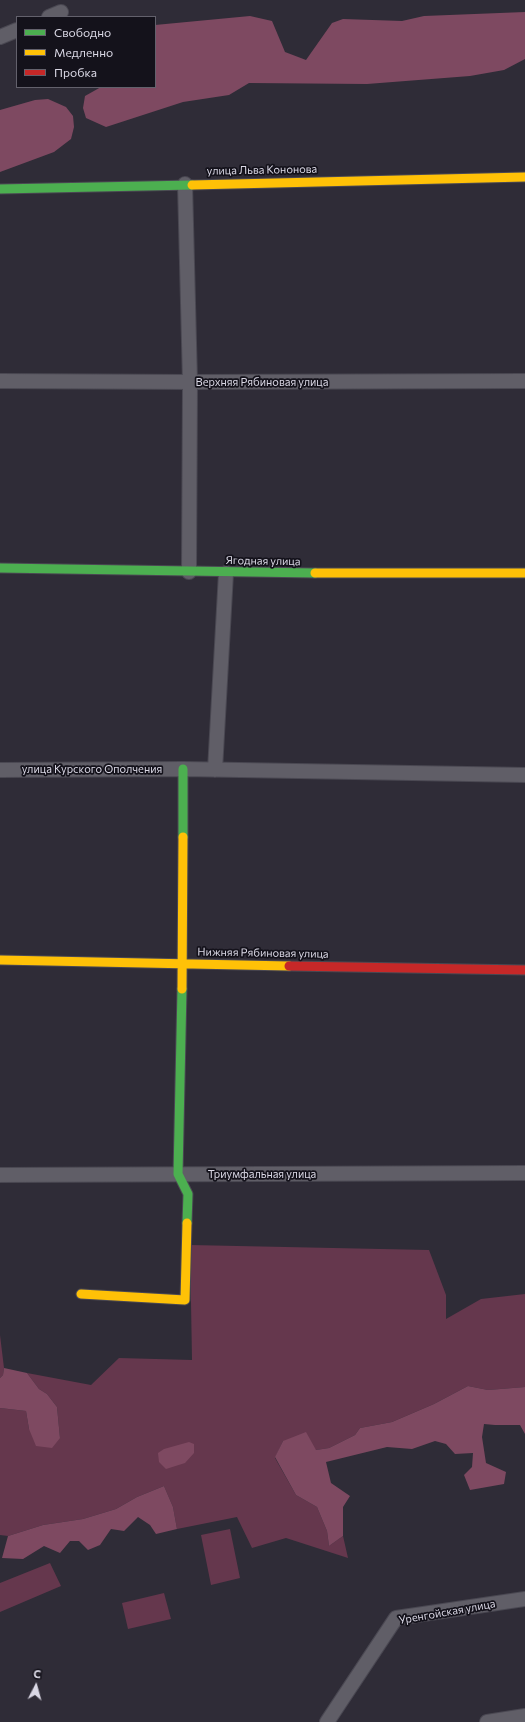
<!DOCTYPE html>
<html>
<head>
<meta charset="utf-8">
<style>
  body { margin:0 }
  #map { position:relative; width:525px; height:1722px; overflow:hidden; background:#2f2c37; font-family:Commissioner,sans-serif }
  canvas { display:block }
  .legend { position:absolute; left:16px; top:16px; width:140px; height:72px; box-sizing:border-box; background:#14121b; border:1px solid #63616c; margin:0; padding:5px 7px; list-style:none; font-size:12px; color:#dad8e5 }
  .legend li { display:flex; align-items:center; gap:8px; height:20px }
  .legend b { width:20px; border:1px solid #63616c }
  .north { position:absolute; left:16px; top:1666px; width:40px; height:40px; -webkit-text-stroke:3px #14121b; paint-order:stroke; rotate:6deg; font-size:11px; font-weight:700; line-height:16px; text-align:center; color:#dad8e5 }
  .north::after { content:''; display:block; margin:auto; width:14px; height:18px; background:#dad8e5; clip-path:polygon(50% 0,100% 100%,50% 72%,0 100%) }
</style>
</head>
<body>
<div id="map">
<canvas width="525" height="1722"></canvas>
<ul class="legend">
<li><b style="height:5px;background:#4caf50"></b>Свободно</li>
<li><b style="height:5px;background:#ffc107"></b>Медленно</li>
<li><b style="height:5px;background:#c62828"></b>Пробка</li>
</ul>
<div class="north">С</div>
</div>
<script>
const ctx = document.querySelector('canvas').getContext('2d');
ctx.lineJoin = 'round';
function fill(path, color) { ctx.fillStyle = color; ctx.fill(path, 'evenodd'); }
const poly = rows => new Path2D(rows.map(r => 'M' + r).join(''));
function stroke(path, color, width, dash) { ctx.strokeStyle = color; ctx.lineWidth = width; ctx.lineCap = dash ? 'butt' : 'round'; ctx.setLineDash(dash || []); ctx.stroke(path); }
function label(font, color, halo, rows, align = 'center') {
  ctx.font = font + ' Commissioner,sans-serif'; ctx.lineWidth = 3.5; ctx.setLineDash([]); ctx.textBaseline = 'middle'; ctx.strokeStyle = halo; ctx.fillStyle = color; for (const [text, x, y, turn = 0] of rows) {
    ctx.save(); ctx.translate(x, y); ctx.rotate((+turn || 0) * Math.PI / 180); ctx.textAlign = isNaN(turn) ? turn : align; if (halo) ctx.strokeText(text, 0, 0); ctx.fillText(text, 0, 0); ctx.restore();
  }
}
const green = poly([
  [190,1245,429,1250,446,1295,446,1319,481,1299,525,1294,525,1387,488,1390,468,1386,434,1404,392,1422,360,1428,355,1435,329,1448,316,1450,283,1441,275,1458,296,1495,317,1507,327,1531,329,1546,343,1536,348,1558,286,1538,252,1548,237,1517,177,1529,173,1507,164,1486,137,1497,116,1509,83,1519,43,1525,8,1536,0,1535,0,1408,26,1411,29,1429,60,1438,57,1407,47,1394,39,1389,27,1373,91,1385,119,1358,192,1360],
  [0,1335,4,1368,3,1375,0,1378],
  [230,1529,240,1578,211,1585,201,1535],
  [50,1563,61,1586,0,1612,0,1583],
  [164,1593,171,1619,128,1629,122,1603]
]);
const forest = poly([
  [525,12,525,59,504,70,470,76,367,84,249,83,229,95,183,102,106,127,86,118,83,108,85,96,101,87,155,87,155,25,250,16,272,21,285,52,306,60,332,23,343,19,402,21,424,16],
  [48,99,66,107,73,116,74,127,71,139,54,152,0,172,0,110,35,100],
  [4,1368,27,1373,39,1389,47,1394,57,1407,60,1438,52,1448,36,1446,29,1429,26,1411,0,1408,0,1378,3,1375],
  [468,1386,488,1390,525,1387,525,1434,520,1425,495,1425,484,1424,482,1437,486,1463,506,1472,504,1484,470,1490,464,1475,472,1467,473,1453,455,1454,446,1444,435,1441,412,1449,387,1447,326,1462,331,1483,350,1496,343,1507,343,1536,329,1546,327,1531,317,1507,296,1495,275,1457,283,1441,306,1432,316,1450,329,1448,355,1435,360,1428,392,1422,434,1404],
  [189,1442,194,1444,194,1453,185,1463,166,1469,159,1462,158,1453,164,1449],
  [164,1486,173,1507,177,1529,156,1534,150,1525,138,1517,124,1531,111,1529,100,1545,88,1550,79,1541,70,1541,60,1553,44,1546,23,1559,2,1558,8,1536,43,1525,83,1519,116,1509,137,1497]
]);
const street = poly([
  [49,17,61,12],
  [0,37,17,30],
  [185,184,190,382,189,572],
  [0,381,190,382,525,381],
  [0,770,183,769,525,775],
  [215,770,226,573],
  [0,1175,525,1173],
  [327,1722,396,1618,525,1599],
  [487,1722,525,1716]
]);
const fast = poly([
  [0,189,192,185],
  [0,568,315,573],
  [183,769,183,837],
  [182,989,178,1174,188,1194,187,1223]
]);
const slow = poly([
  [192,185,525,177],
  [315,573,525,573],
  [0,960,289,966],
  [182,989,183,837],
  [81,1294,185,1300,187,1223]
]);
const jam = poly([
  [289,966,525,970]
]);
const streetNames = [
  ["улица Льва Кононова",262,170,-1],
  ["Верхняя Рябиновая улица",262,382],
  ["Ягодная улица",263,561,1],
  ["улица Курского Ополчения",92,769],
  ["Нижняя Рябиновая улица",263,953,1],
  ["Триумфальная улица",262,1174],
  ["Уренгойская улица",447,1612,-10]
];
fill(green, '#65374d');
fill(forest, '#7e4961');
stroke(street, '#4a4852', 16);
stroke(fast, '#4a4852', 11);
stroke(slow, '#4a4852', 11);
stroke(jam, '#4a4852', 11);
stroke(street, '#605e67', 14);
stroke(fast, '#4caf50', 9);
stroke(slow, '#ffc107', 9);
stroke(jam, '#c62828', 9);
label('11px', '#dad8e5', '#14121b', streetNames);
</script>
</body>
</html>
